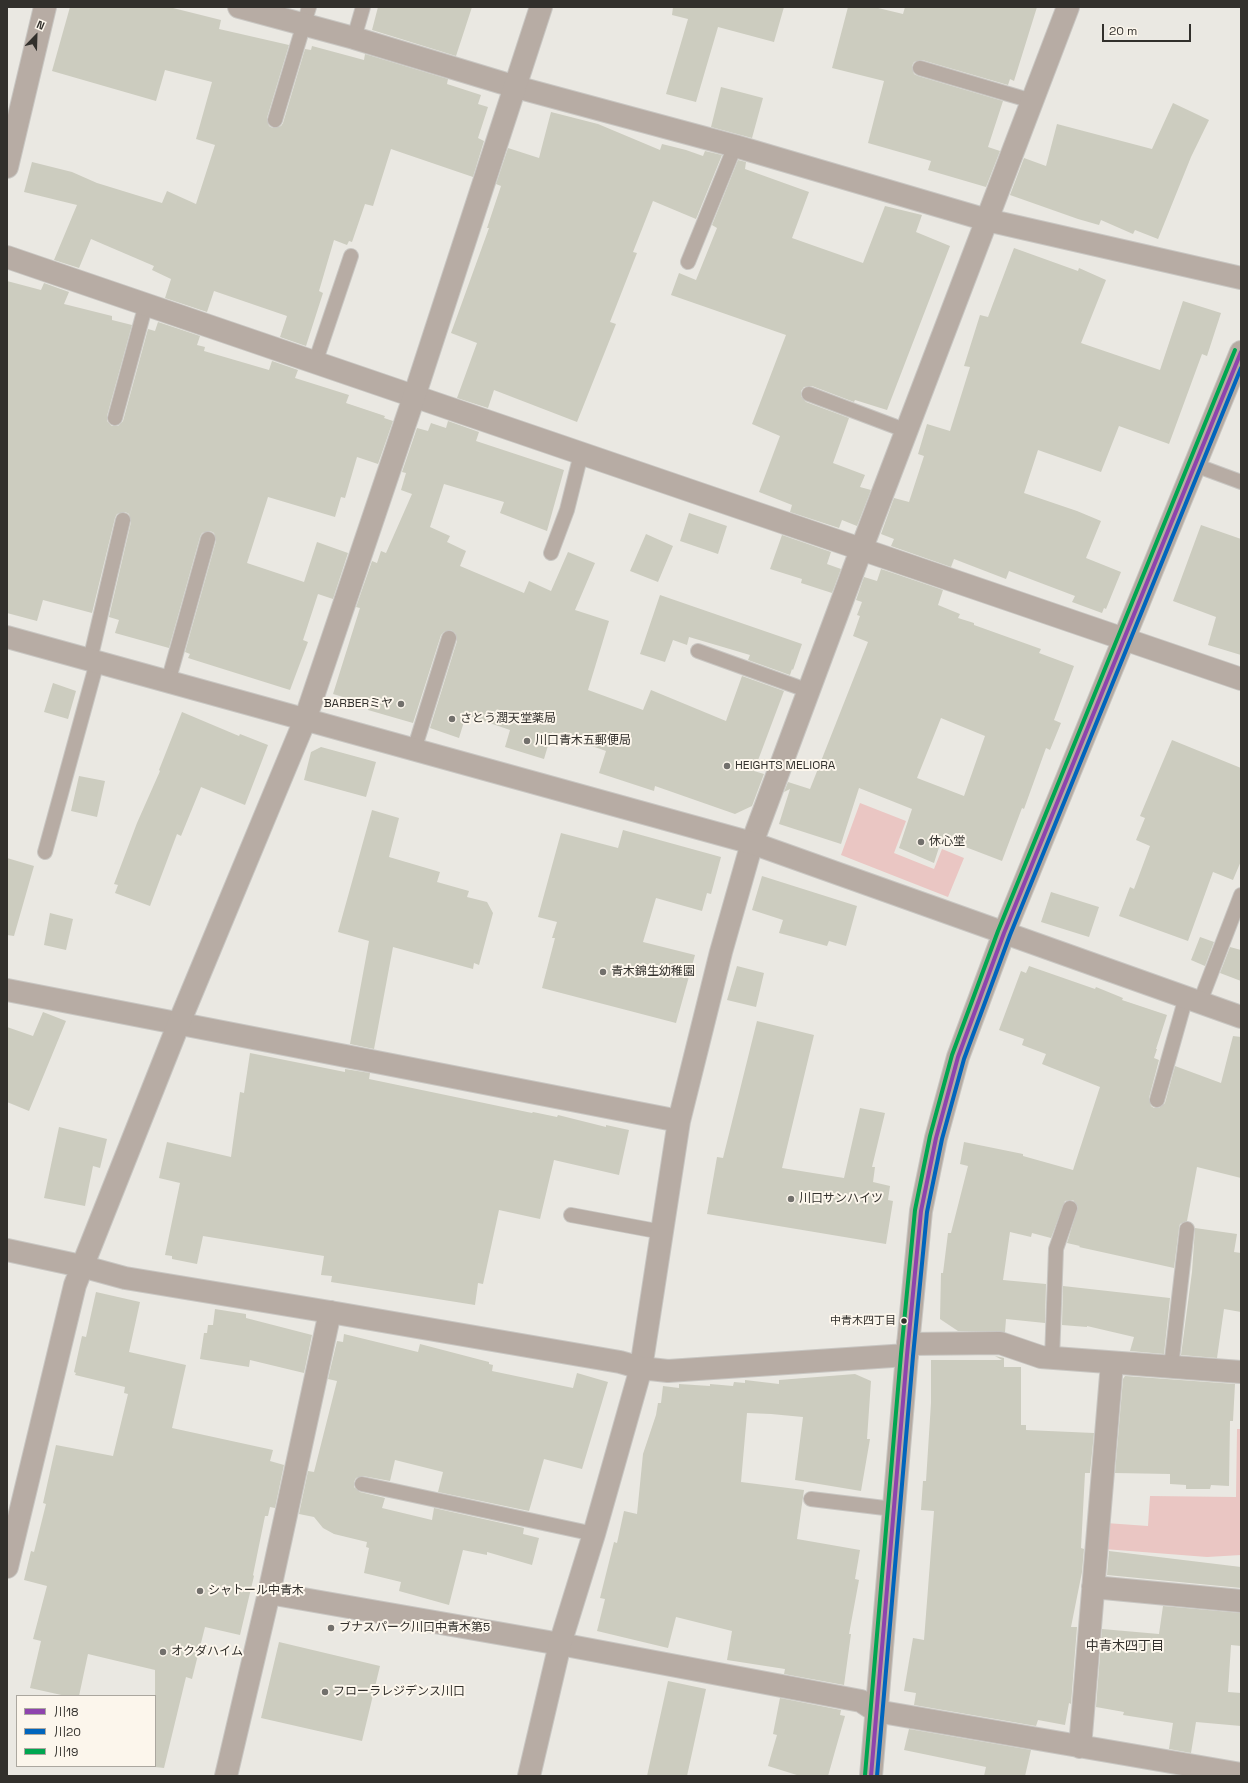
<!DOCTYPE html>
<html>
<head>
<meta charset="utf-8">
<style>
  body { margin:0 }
  #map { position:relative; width:1248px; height:1783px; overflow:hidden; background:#eae8e2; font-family:"Space Grotesk","Noto Sans JP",sans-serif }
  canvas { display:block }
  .frame { position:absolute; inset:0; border:8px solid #32302c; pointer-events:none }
  .legend { position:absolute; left:16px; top:1695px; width:140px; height:72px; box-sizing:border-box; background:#fcf6ec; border:1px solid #aba79f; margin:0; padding:5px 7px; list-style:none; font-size:12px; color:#32302c }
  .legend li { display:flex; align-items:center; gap:8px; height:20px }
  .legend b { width:20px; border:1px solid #aba79f }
  .north { position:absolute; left:16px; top:16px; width:40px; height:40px; -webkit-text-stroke:3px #fcf6ec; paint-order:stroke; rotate:23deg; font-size:11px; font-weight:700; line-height:16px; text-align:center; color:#32302c }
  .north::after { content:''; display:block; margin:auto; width:14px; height:18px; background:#32302c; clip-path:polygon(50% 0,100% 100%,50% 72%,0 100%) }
  .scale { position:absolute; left:1102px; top:24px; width:89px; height:18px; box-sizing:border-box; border:2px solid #32302c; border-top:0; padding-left:5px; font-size:12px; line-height:14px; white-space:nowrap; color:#32302c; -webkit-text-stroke:3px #fcf6ec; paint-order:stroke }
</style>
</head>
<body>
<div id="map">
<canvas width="1248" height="1783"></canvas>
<div class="frame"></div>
<ul class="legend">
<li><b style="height:5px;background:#8e44ad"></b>川18</li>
<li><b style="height:5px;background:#0065bd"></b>川20</li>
<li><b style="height:5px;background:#00a651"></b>川19</li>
</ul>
<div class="north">N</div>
<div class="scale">20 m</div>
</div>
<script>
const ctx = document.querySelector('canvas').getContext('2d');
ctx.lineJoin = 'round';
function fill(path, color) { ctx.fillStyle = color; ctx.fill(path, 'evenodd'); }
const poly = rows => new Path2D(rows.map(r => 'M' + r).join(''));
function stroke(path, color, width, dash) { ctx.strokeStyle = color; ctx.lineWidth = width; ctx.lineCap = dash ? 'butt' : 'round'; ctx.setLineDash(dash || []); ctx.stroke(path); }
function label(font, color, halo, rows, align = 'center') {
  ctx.font = font + ' "Space Grotesk","Noto Sans JP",sans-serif'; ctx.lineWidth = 4; ctx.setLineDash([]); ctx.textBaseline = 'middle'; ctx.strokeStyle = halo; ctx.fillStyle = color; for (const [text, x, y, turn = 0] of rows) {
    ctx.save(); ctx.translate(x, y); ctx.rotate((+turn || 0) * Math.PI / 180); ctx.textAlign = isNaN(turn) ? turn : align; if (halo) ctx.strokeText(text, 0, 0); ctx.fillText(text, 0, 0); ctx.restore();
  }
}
const green = poly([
  [860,803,906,821,894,853,934,869,942,849,964,858,948,897,841,855],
  [1237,1429,1241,1429,1241,1555,1207,1557,1104,1549,1106,1523,1148,1526,1150,1496,1236,1497]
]);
const building = poly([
  [70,7,169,7,221,20,219,29,289,45,267,118,269,126,273,128,281,126,283,123,305,49,311,50,312,46,364,60,365,54,448,79,447,84,481,95,478,104,488,107,478,138,484,141,473,177,391,149,373,206,365,204,352,242,349,241,347,245,334,240,319,291,323,293,306,346,280,337,287,316,214,291,207,312,165,298,171,279,152,270,154,266,91,239,79,268,54,260,77,205,24,192,32,162,72,172,97,183,162,203,167,191,196,204,215,145,196,139,212,82,165,70,156,101,52,71],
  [378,7,472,7,456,56,372,30],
  [673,7,784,7,774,42,718,27,696,102,666,94,688,19,672,15],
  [848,7,874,7,903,14,905,7,1037,7,1014,81,1010,79,1008,85,922,60,914,62,912,66,914,74,918,76,1003,101,988,147,1000,151,986,187,928,170,931,161,868,143,884,81,832,68],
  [721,87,763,98,752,138,711,127],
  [1173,103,1209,120,1191,157,1158,239,1135,230,1133,234,1101,220,1099,225,1078,219,1010,195,1024,158,1046,166,1057,124,1152,149],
  [551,112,598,124,660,150,662,144,686,150,703,156,705,151,722,155,696,219,653,201,633,252,637,253,610,322,616,324,577,422,494,390,488,408,457,398,477,343,451,333,489,228,487,228,501,186,496,184,508,148,539,158],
  [738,160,746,162,745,169,809,192,792,238,863,263,885,206,922,215,916,232,950,246,887,410,855,400,854,402,812,386,804,387,801,391,801,396,806,402,849,418,833,463,865,475,860,487,871,490,857,526,842,520,839,528,790,512,792,505,759,492,780,436,752,424,786,335,671,295,679,273,696,280,717,228,712,225],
  [1014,248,1078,271,1079,268,1106,280,1081,343,1160,370,1183,301,1221,313,1207,356,1202,354,1169,444,1119,426,1101,472,1038,450,1024,493,1077,511,1101,521,1086,558,1121,572,1106,609,1104,608,1102,613,1072,602,1075,596,1009,571,1006,579,954,559,951,567,891,546,894,539,881,534,894,498,909,502,924,456,918,454,927,424,950,431,970,367,964,366,980,315,988,317],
  [7,281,41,290,44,283,69,292,64,304,112,316,112,320,132,325,107,416,107,421,112,426,118,426,123,421,148,329,155,331,158,322,200,336,197,345,205,347,204,351,269,370,272,361,298,370,295,378,349,395,346,403,385,416,384,418,393,421,378,464,357,457,345,498,341,497,335,517,268,497,247,563,304,582,317,542,348,553,333,599,318,594,303,640,308,642,290,690,188,658,190,654,185,652,216,541,214,533,210,531,202,533,200,537,169,648,115,633,119,620,109,617,131,522,129,514,125,512,117,514,115,518,92,613,43,600,37,621,7,613],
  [448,421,479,432,476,441,564,470,547,531,500,513,504,502,444,484,430,527,450,536,447,542,466,551,460,566,524,593,529,581,551,591,568,552,595,563,575,610,609,621,588,690,643,710,651,690,726,721,742,676,784,691,754,771,764,774,752,806,735,814,655,786,654,791,599,773,606,751,552,732,544,759,505,747,510,730,466,715,459,738,430,728,457,641,455,633,451,630,444,632,441,635,413,723,368,710,370,705,333,694,360,608,356,607,372,561,377,563,381,551,386,553,412,494,401,490,406,473,402,472,417,428,428,431,431,423,446,428],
  [689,513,727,526,718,554,680,541],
  [1201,525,1241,539,1241,655,1208,645,1216,617,1173,601],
  [646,534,673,546,658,582,630,571],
  [782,535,831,552,827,564,841,569,832,593,801,583,802,579,770,569],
  [881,569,943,590,938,605,960,614,958,618,974,623,974,625,1041,649,1039,653,1074,666,1054,720,1061,723,1050,750,1046,748,1024,809,1022,808,1002,861,942,838,934,863,899,848,912,809,859,788,841,844,779,824,790,789,784,792,788,782,810,789,868,642,853,636,860,616,857,615,862,602,856,600,864,577,877,581],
  [941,718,985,736,964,796,917,778],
  [660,595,802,644,793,670,792,669,790,675,748,660,750,655,689,637,687,645,673,640,665,662,640,654],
  [53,683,76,691,68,719,44,712],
  [182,712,239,736,240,734,268,745,245,805,201,787,181,836,177,834,150,906,115,893,118,885,114,884,137,823,160,771,159,770],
  [1172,740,1241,768,1241,861,1233,880,1213,872,1188,941,1119,916,1130,887,1134,889,1150,846,1136,840,1145,818,1140,816],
  [321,747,376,762,366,797,304,780,311,752],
  [79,776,105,781,97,817,71,811],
  [372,810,399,818,389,857,440,872,437,882,469,891,467,897,487,902,493,913,479,965,474,963,473,969,393,947,374,1049,350,1044,369,941,338,932],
  [623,830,721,857,711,894,707,893,702,911,656,898,643,942,695,955,676,1023,542,988,555,938,552,938,557,922,538,917,561,833,618,848],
  [7,858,34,866,14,936,7,935],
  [762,876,857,906,846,946,829,941,827,946,779,933,783,920,752,910],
  [1051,892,1099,907,1089,937,1041,922],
  [50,913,73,919,66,950,44,945],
  [1200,937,1214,942,1205,966,1191,960],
  [1230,947,1241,950,1241,981,1220,973],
  [737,966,764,973,756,1007,727,1000],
  [1029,966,1095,989,1096,987,1123,998,1122,1000,1167,1015,1156,1049,1157,1049,1154,1058,1159,1060,1149,1098,1151,1106,1154,1108,1159,1108,1165,1103,1175,1066,1221,1083,1233,1036,1241,1037,1241,1178,1197,1167,1187,1221,1180,1224,1179,1228,1174,1268,1079,1247,1080,1246,1067,1243,1078,1207,1073,1200,1065,1201,1051,1238,1032,1233,1031,1237,1010,1232,1003,1280,1046,1284,1045,1323,1006,1319,1005,1332,958,1331,940,1319,941,1273,943,1273,948,1233,951,1233,968,1166,960,1164,964,1142,1023,1154,1023,1156,1073,1170,1100,1087,1042,1064,1046,1054,1022,1045,1024,1039,999,1030,1021,971,1026,973],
  [43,1012,66,1021,29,1111,7,1102,7,1027,33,1036],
  [757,1021,814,1035,782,1168,844,1178,860,1108,885,1113,872,1167,875,1167,873,1182,890,1186,888,1200,893,1201,886,1244,707,1214,717,1157,723,1158],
  [250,1053,345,1072,345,1069,370,1073,369,1079,532,1113,533,1112,557,1117,558,1115,606,1127,606,1125,629,1130,619,1175,554,1160,540,1219,499,1210,483,1284,478,1283,475,1305,331,1282,332,1276,321,1275,324,1256,203,1236,197,1264,172,1259,172,1256,165,1255,180,1183,159,1178,167,1142,231,1157,240,1092,244,1093],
  [59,1127,107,1139,100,1168,93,1166,85,1206,44,1198],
  [1195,1228,1237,1234,1234,1252,1241,1253,1241,1312,1224,1309,1217,1358,1181,1355,1192,1272],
  [1063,1286,1170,1298,1164,1354,1130,1351,1134,1337,1087,1326,1087,1327,1062,1325],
  [96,1292,140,1302,129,1352,186,1365,172,1428,273,1450,270,1461,284,1465,275,1508,270,1507,268,1516,265,1516,253,1575,254,1576,240,1635,205,1627,192,1679,186,1677,164,1768,155,1767,155,1670,88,1654,79,1696,66,1696,30,1688,41,1641,33,1639,47,1586,24,1580,31,1551,34,1552,46,1504,43,1503,56,1445,113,1456,128,1394,124,1393,125,1387,75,1375,76,1373,74,1372,82,1336,86,1337],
  [215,1309,246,1314,246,1318,312,1335,304,1373,250,1360,249,1367,200,1359,204,1333,207,1333,208,1325,213,1325],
  [344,1334,418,1352,420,1344,489,1362,489,1364,493,1365,492,1371,573,1388,577,1373,608,1382,582,1469,544,1459,529,1511,438,1492,443,1472,395,1460,390,1481,363,1476,356,1478,354,1482,354,1487,360,1492,385,1498,382,1508,432,1520,434,1508,524,1528,523,1534,539,1538,532,1565,487,1552,487,1555,463,1550,449,1605,399,1591,401,1582,364,1573,369,1548,366,1547,367,1542,334,1534,323,1528,314,1517,299,1514,308,1471,314,1472,337,1381,328,1379,337,1341,343,1342],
  [995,1356,1004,1358,1004,1367,1021,1367,1021,1425,1026,1425,1026,1430,1094,1433,1090,1473,1085,1473,1081,1548,1084,1549,1082,1572,1071,1627,1077,1627,1071,1704,1069,1703,1065,1725,1038,1720,1036,1726,914,1705,916,1693,904,1691,913,1638,924,1640,934,1511,921,1510,923,1481,926,1481,931,1403,931,1360,1002,1360],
  [855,1374,871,1381,867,1439,870,1439,861,1491,795,1480,803,1417,771,1414,747,1413,741,1482,804,1490,797,1539,860,1550,855,1579,859,1580,849,1634,851,1634,844,1685,784,1674,785,1669,727,1660,732,1631,676,1617,668,1648,597,1631,605,1599,600,1598,614,1542,617,1543,624,1511,637,1514,643,1454,656,1415,658,1403,661,1403,663,1386,679,1388,679,1384,710,1386,710,1384,733,1386,734,1382,745,1383,745,1380,779,1384,779,1380],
  [1125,1376,1235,1384,1233,1421,1230,1421,1229,1486,1211,1485,1210,1489,1186,1489,1186,1485,1170,1484,1170,1474,1115,1473,1123,1379],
  [1109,1551,1241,1567,1241,1588,1107,1575],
  [1163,1606,1241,1613,1241,1646,1231,1645,1228,1692,1241,1693,1241,1726,1196,1722,1191,1753,1169,1749,1173,1723,1123,1715,1124,1712,1096,1707,1102,1629,1159,1634],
  [279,1642,380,1666,362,1741,261,1718],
  [668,1681,706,1689,687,1776,647,1776],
  [780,1698,841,1710,840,1715,845,1716,828,1776,800,1776,768,1766,777,1735,773,1734],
  [909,1729,1031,1750,1025,1776,984,1776,986,1767,904,1750]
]);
const service = poly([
  [354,38,363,7],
  [920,68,1032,101],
  [275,120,309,7],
  [688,262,735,146],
  [315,363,351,256],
  [809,394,907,431],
  [115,418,146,304],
  [1195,465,1241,482],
  [551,553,567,510,581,454],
  [698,651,809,691],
  [90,660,123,520],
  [168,682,208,539],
  [414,750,449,638],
  [45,852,97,662],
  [1200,1002,1241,895],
  [1157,1100,1186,997],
  [571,1215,662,1232],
  [1052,1359,1056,1249,1070,1208],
  [1171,1367,1187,1229],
  [362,1484,594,1534],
  [811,1499,893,1509]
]);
const minor = poly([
  [239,7,354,38,516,87,735,146,987,220,1241,278],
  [7,257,1241,679],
  [7,990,679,1121],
  [908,1344,1000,1343,1041,1357,1241,1372],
  [641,1368,679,1121,721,952,752,843,861,550,1068,7],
  [1093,1587,1241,1601],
  [269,1593,560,1644,861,1701,876,1711,1241,1774],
  [1080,1747,1112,1363],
  [226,1776,269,1593,330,1312]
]);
const tertiary = poly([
  [7,167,45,7],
  [7,637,752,843,1241,1017],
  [7,1250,81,1266,125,1278,330,1312,620,1362,641,1368,668,1371,907,1355],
  [7,1567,75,1285,179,1023,305,720,414,397,541,7],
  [529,1776,560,1644,594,1534,641,1368]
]);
const secondary = poly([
  [871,1776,907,1355,921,1211,936,1138,958,1057,1004,933,1241,352]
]);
const bus1 = poly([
  [871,1776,907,1355,921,1211,936,1138,958,1057,1004,933,1241,352]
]);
const bus2 = poly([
  [877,1776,913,1356,927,1212,942,1139,964,1059,1010,935,1241,368]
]);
const bus3 = poly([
  [865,1775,901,1354,915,1210,930,1136,952,1055,998,931,1235,350]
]);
const markers = [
  [401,704,4,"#72706c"],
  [452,719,4,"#72706c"],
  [527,741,4,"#72706c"],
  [727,766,4,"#72706c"],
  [921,842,4,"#72706c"],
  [603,972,4,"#72706c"],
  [791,1199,4,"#72706c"],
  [904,1321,3.5,"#32302c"],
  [200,1591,4,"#72706c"],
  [331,1628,4,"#72706c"],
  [163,1652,4,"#72706c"],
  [325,1692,4,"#72706c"]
];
const busNames = [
  ["中青木四丁目",896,1321]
];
const poiNames = [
  ["BARBERミヤ",393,704,"right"],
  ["さとう潤天堂薬局",460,719],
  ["川口青木五郵便局",535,741],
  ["HEIGHTS MELIORA",735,766],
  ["休心堂",929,842],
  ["青木錦生幼稚園",611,972],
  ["川口サンハイツ",799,1199],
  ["シャトール中青木",208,1591],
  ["ブナスパーク川口中青木第5",339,1628],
  ["オクダハイム",171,1652],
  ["フローラレジデンス川口",333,1692]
];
const neighbourhoodNames = [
  ["中青木四丁目",1125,1646]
];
fill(green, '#eac6c3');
fill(building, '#ccccbf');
stroke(service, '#c8c6c2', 16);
stroke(minor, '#c8c6c2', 24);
stroke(tertiary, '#c8c6c2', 24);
stroke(secondary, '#c8c6c2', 24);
stroke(service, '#b7aca4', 14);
stroke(minor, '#b7aca4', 22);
stroke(tertiary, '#b7aca4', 22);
stroke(secondary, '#b6aba2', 22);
stroke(bus1, '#8e44ad', 4);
stroke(bus2, '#0065bd', 4);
stroke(bus3, '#00a651', 4);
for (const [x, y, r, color] of markers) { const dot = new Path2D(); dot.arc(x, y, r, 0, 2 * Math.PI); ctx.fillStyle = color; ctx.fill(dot); stroke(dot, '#fcf6ec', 1.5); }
label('11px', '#32302c', '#fcf6ec', busNames, 'right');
label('12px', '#32302c', '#fcf6ec', poiNames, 'left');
label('13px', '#32302c', '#fcf6ec', neighbourhoodNames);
</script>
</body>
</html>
